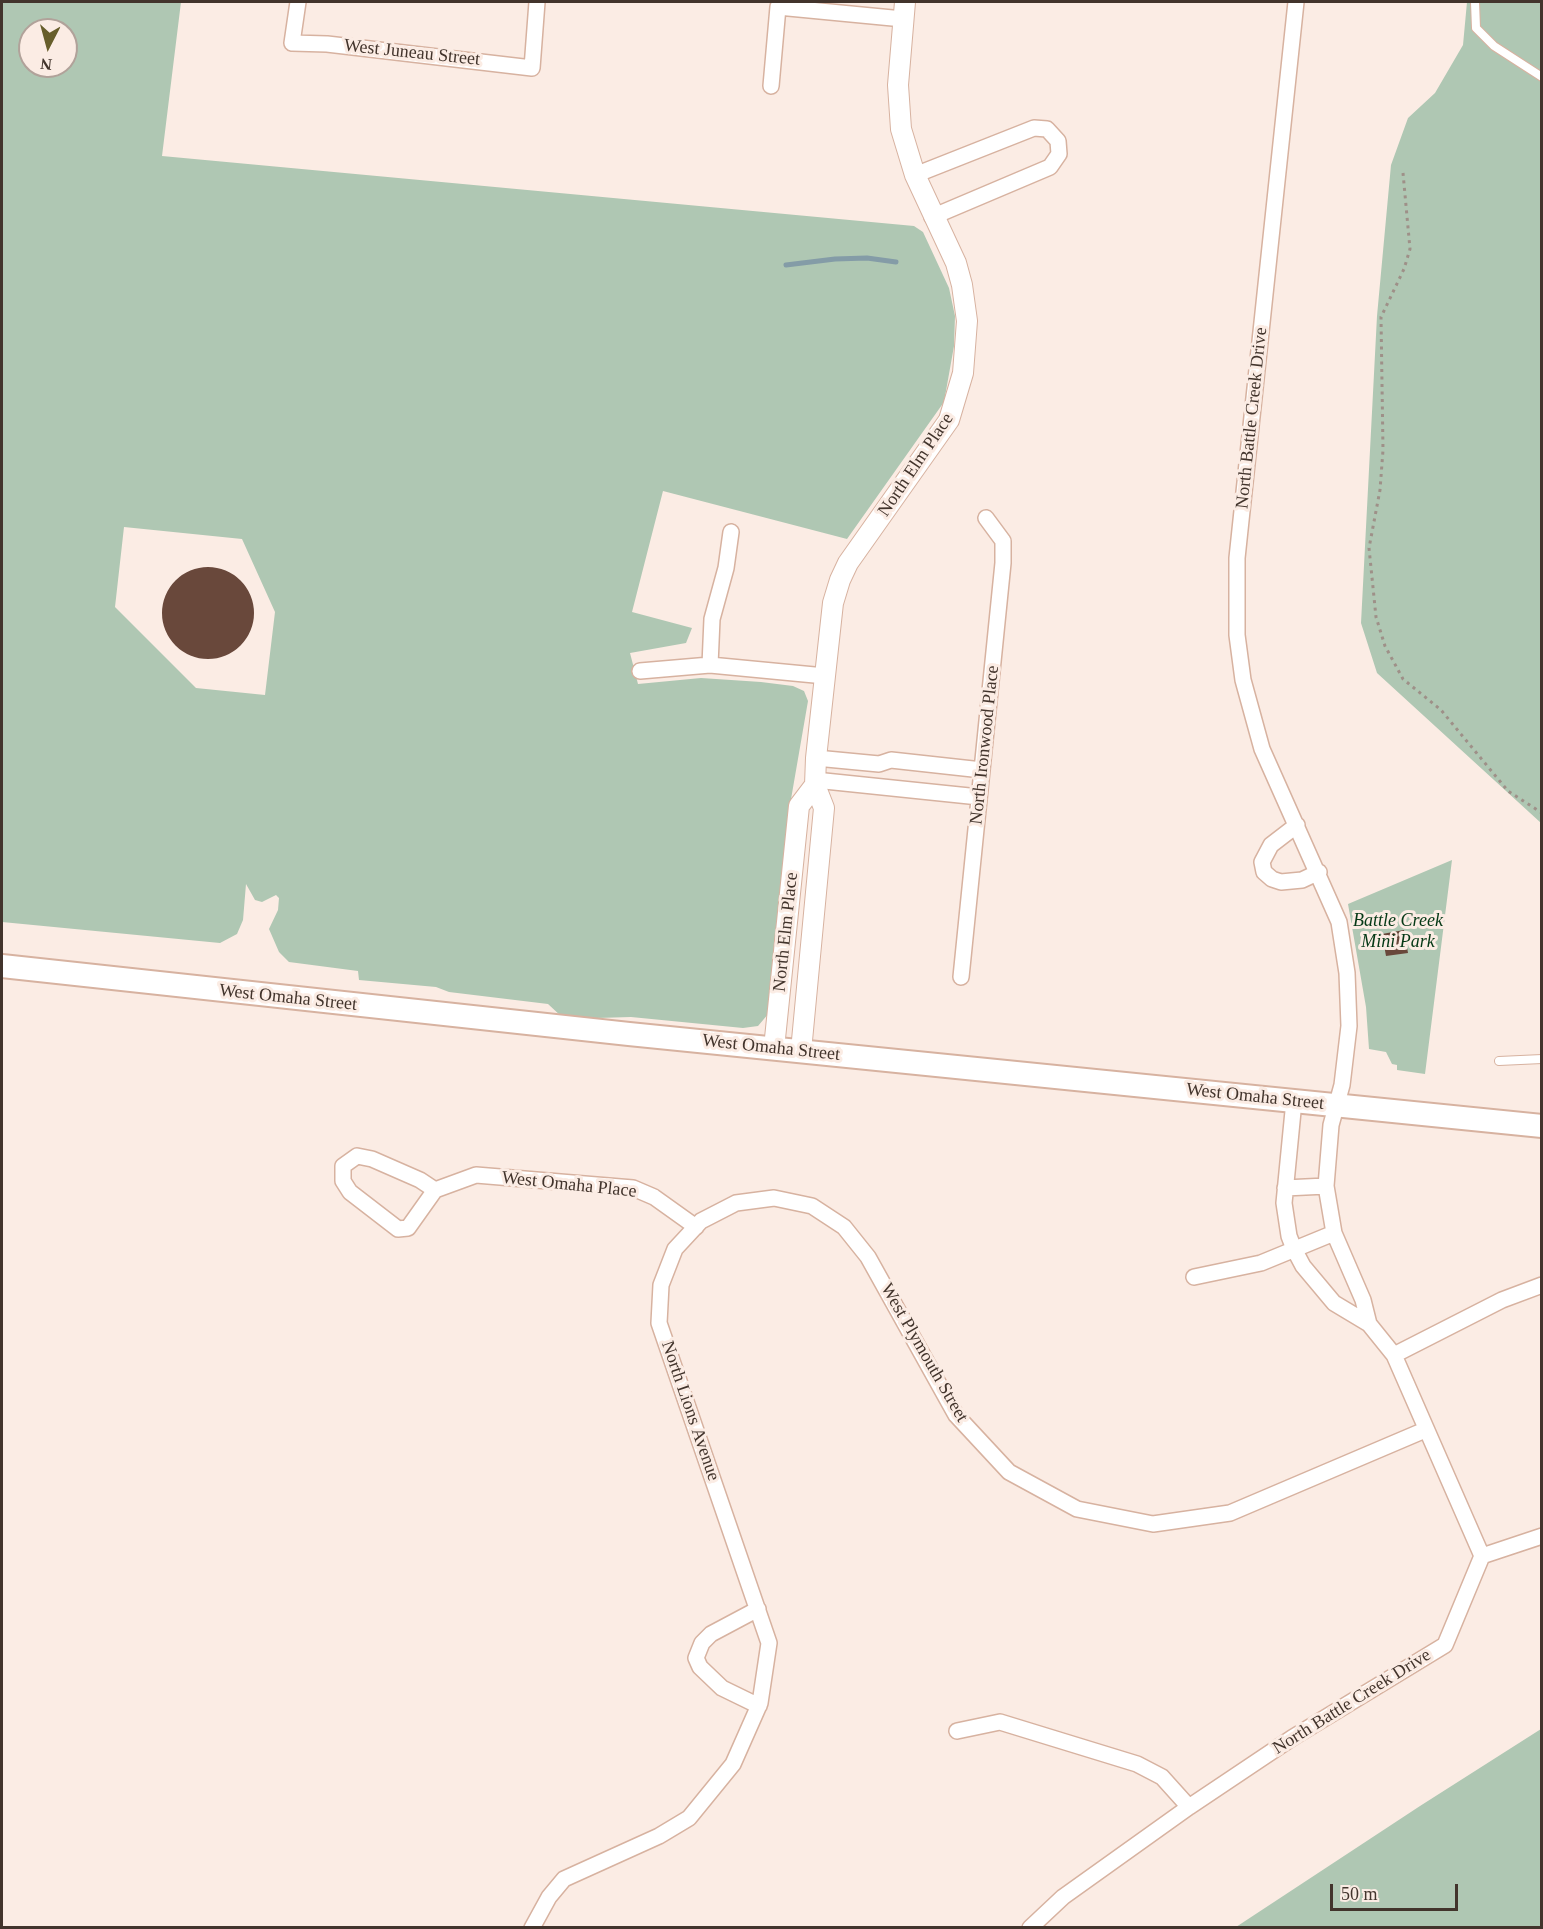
<!DOCTYPE html>
<html>
<head>
<meta charset="utf-8">
<style>
  body { margin:0 }
  #map { position:relative; width:1543px; height:1929px; overflow:hidden; background:#fbece4; font-family:Georgia,serif }
  canvas { display:block }
  .frame { position:absolute; inset:0; border:3px solid #42342c; pointer-events:none }
  .north { position:absolute; left:18px; top:18px; width:60px; height:60px; box-sizing:border-box; background:#fbece4; border:2px solid #b1a29a; border-radius:50%; rotate:186deg; font-size:16px; font-weight:700; line-height:24px; text-align:center; color:#42342c }
  .north::after { content:''; display:block; margin:auto; width:21px; height:27px; background:#675e2b; clip-path:polygon(50% 0,100% 100%,50% 72%,0 100%) }
  .scale { position:absolute; left:1330px; top:1884px; width:128px; height:27px; box-sizing:border-box; border:3px solid #42342c; border-top:0; padding-left:8px; font-size:18px; line-height:21px; white-space:nowrap; color:#42342c; -webkit-text-stroke:4px #fbece4; paint-order:stroke }
</style>
</head>
<body>
<div id="map">
<canvas width="1543" height="1929"></canvas>
<div class="frame"></div>
<div class="north">N</div>
<div class="scale">50 m</div>
</div>
<script>
const ctx = document.querySelector('canvas').getContext('2d');
ctx.lineJoin = 'round';
function fill(path, color) { ctx.fillStyle = color; ctx.fill(path, 'evenodd'); }
const poly = rows => new Path2D(rows.map(r => 'M' + r).join(''));
function stroke(path, color, width, dash) { ctx.strokeStyle = color; ctx.lineWidth = width; ctx.lineCap = dash ? 'butt' : 'round'; ctx.setLineDash(dash || []); ctx.stroke(path); }
function label(font, color, halo, rows, align = 'center') {
  ctx.font = font + ' Georgia,serif'; ctx.lineWidth = 6; ctx.setLineDash([]); ctx.textBaseline = 'middle'; ctx.strokeStyle = halo; ctx.fillStyle = color; for (const [text, x, y, turn = 0] of rows) {
    ctx.save(); ctx.translate(x, y); ctx.rotate((+turn || 0) * Math.PI / 180); ctx.textAlign = isNaN(turn) ? turn : align; if (halo) ctx.strokeText(text, 0, 0); ctx.fillText(text, 0, 0); ctx.restore();
  }
}
const green = poly([
  [2,2,181,2,162,156,914,226,923,232,949,288,955,316,954,346,944,402,847,539,663,491,632,612,692,628,686,643,630,653,638,684,701,678,761,682,793,686,804,691,808,701,790,805,769,1013,758,1026,743,1028,631,1017,597,1018,592,1022,562,1017,548,1004,449,992,436,987,359,980,358,971,289,962,279,952,269,929,278,910,279,898,276,895,262,902,255,900,246,884,243,920,237,934,220,943,2,922],
  [30,30,66,30,66,66,30,66],
  [124,527,242,539,275,612,265,695,196,688,115,607],
  [1467,2,1541,2,1541,823,1377,673,1361,623,1377,316,1391,165,1408,118,1435,93,1463,45],
  [1452,860,1425,1074,1397,1070,1397,1065,1392,1064,1386,1052,1369,1049,1366,1007,1348,904],
  [1541,1729,1541,1927,1236,1927,1420,1806]
]);
const stream = poly([
  [786,265,835,259,867,258,896,262]
]);
const building = poly([
  '162 613a46 46 0 1 1 92 0a46 46 0 1 1-92 0Z',
  [1404,930,1408,953,1386,956,1382,934]
]);
const path = poly([
  [1403,173,1410,249,1404,269,1381,317,1383,450,1380,490,1369,548,1376,617,1385,646,1403,679,1441,710,1508,791,1542,813]
]);
const service = poly([
  [1475,2,1476,28,1494,46,1542,77],
  [1499,1061,1542,1059]
]);
const minor = poly([
  [298,2,292,43,327,44,532,68,537,2],
  [1296,2,1237,558,1237,635,1243,680,1262,749,1339,922,1347,973,1349,1026,1342,1085,1331,1125,1326,1186,1334,1233,1363,1300,1369,1324],
  [771,86,778,7,903,19],
  [915,175,1034,128,1047,129,1058,141,1059,154,1050,167,932,217],
  [710,665,712,619,726,568,731,532],
  [640,671,710,665,825,676],
  [816,758,879,764,891,760,982,770],
  [815,780,979,797],
  [1297,825,1271,845,1262,862,1264,872,1272,879,1281,882,1302,880,1319,872],
  [961,977,1003,563,1003,541,986,518],
  [1285,1188,1326,1186],
  [435,1190,420,1180,372,1159,357,1156,343,1166,343,1181,350,1192,398,1229,408,1228,435,1190,476,1175,633,1188,654,1197,696,1227],
  [1194,1277,1261,1263,1334,1233],
  [1394,1355,1502,1300,1542,1285],
  [1482,1556,1542,1536],
  [758,1609,711,1634,702,1643,696,1658,700,1667,722,1688,759,1706],
  [957,1731,1000,1722,1137,1764,1162,1777,1189,1807],
  [532,1928,549,1897,564,1879,659,1836,689,1818,733,1764,760,1703,769,1643,659,1323,661,1285,675,1249,701,1221,736,1203,774,1198,812,1206,844,1227,868,1257,956,1415,1009,1472,1077,1509,1153,1524,1230,1513,1425,1430],
  [1030,1928,1063,1897,1189,1807,1292,1738,1445,1645,1482,1556,1394,1355,1369,1324,1334,1303,1303,1266,1294,1249,1289,1236,1284,1203,1294,1101]
]);
const tertiary = poly([
  [774,1048,799,806,815,785],
  [801,1051,824,808,815,785,816,758,833,603,840,580,848,563,949,420,963,373,967,321,962,285,956,263,915,175,901,129,898,85,905,2]
]);
const secondary = poly([
  [2,966,629,1034,1542,1126]
]);
const streetNames = [
  ["West Juneau Street",412,53,6],
  ["North Battle Creek Drive",1252,418,-84],
  ["North Elm Place",916,465,-56],
  ["North Ironwood Place",985,745,-84],
  ["North Elm Place",786,932,-84],
  ["West Omaha Street",288,998,6],
  ["West Omaha Street",771,1048,6],
  ["West Omaha Street",1255,1097,6],
  ["West Omaha Place",569,1185,6],
  ["West Plymouth Street",924,1353,60],
  ["North Lions Avenue",690,1411,71],
  ["North Battle Creek Drive",1352,1702,-32]
];
const parkNames = [
  ["Battle Creek",1398,921],
  ["Mini Park",1398,942]
];
fill(green, '#afc7b3');
stroke(stream, '#849ca7', 5);
fill(building, '#69483b');
stroke(service, '#d7b2a0', 10);
stroke(minor, '#d7b2a0', 18);
stroke(tertiary, '#d7b2a0', 22);
stroke(secondary, '#d7b2a0', 26);
stroke(path, '#9e9088', 3, [3, 4.5]);
stroke(service, '#fff', 8);
stroke(minor, '#fff', 15);
stroke(tertiary, '#fff', 20);
stroke(secondary, '#fff', 22);
label('18px', '#42342c', '#fbece4', streetNames);
label('italic 18px', '#043815', '#fbece4', parkNames);
</script>
</body>
</html>
